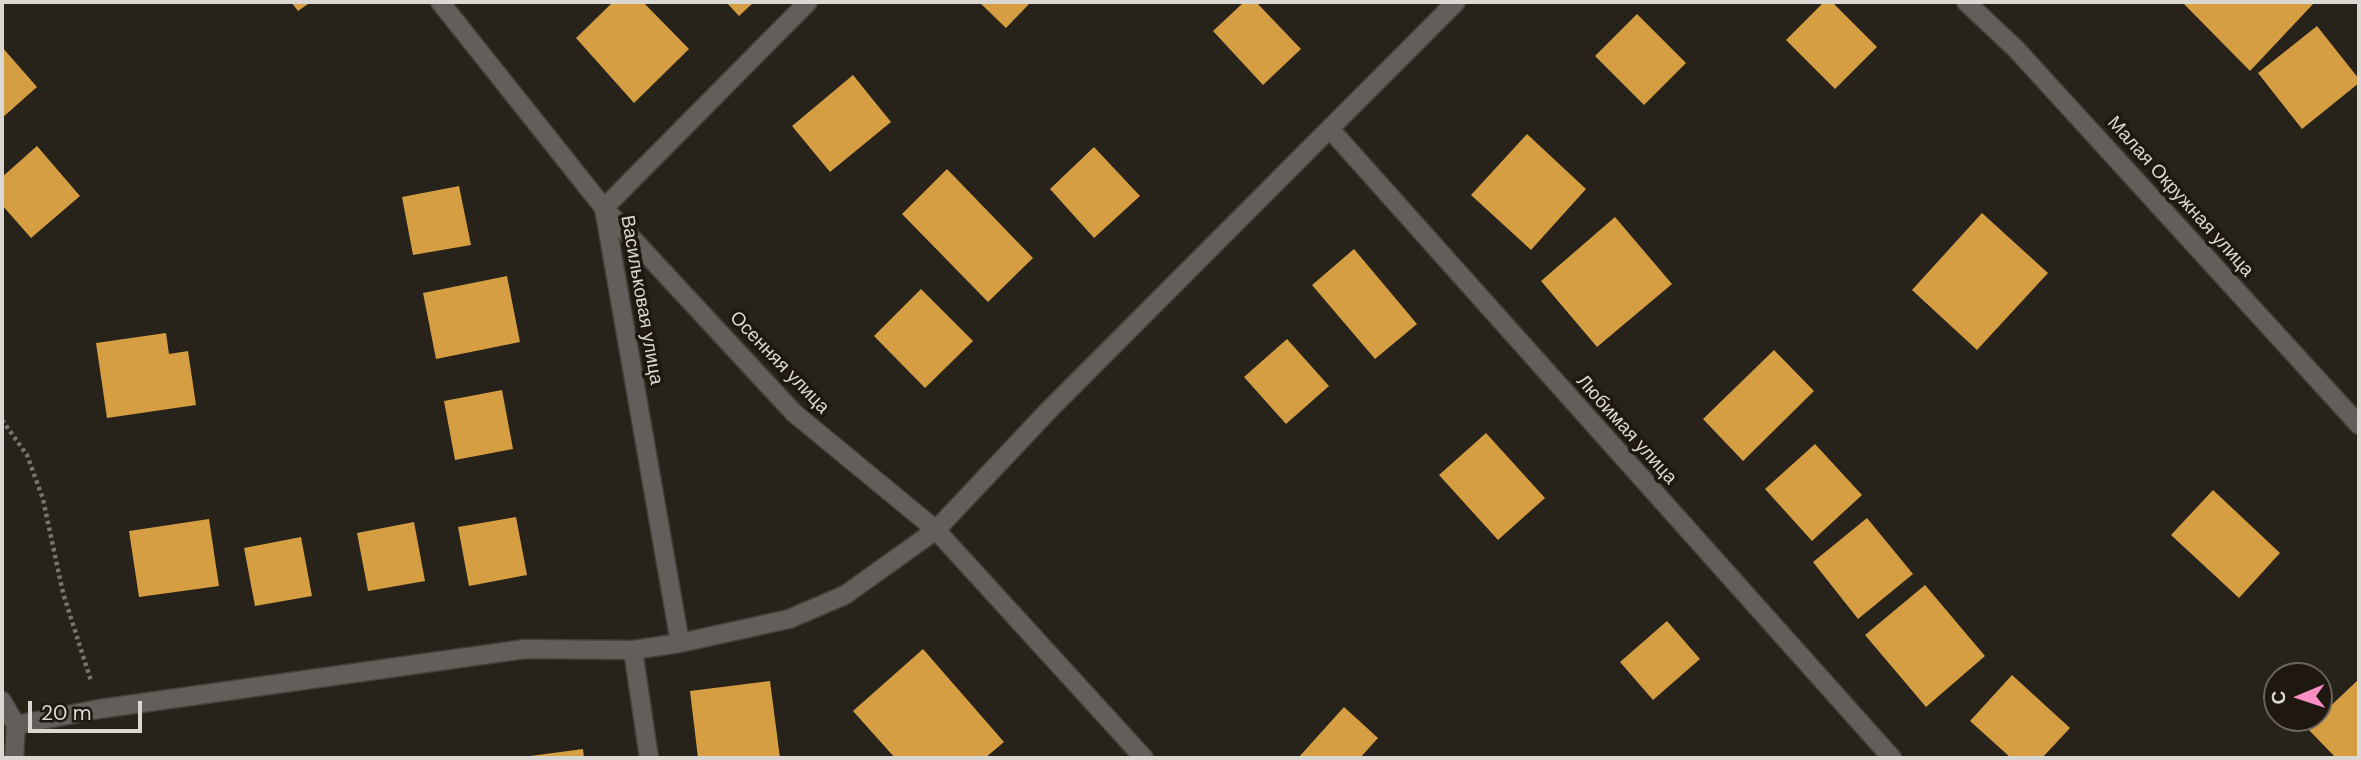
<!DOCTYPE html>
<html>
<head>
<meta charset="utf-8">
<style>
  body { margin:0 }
  #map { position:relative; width:2361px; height:760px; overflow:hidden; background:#27221a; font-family:"DM Sans",sans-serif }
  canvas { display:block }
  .frame { position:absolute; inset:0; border:4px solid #dbd7d2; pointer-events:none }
  .north { position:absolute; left:2263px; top:662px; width:70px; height:70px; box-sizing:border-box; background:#1e1811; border:2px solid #6a645e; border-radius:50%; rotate:268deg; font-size:19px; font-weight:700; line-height:28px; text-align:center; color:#dbd7d2 }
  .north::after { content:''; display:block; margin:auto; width:24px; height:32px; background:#fb8fc4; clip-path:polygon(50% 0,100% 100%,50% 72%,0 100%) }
  .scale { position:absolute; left:28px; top:701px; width:114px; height:32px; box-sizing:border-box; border:4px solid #dbd7d2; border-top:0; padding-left:9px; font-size:21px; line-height:24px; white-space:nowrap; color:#dbd7d2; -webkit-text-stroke:5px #1e1811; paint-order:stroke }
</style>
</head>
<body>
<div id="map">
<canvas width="2361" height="760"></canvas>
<div class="frame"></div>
<div class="north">С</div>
<div class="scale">20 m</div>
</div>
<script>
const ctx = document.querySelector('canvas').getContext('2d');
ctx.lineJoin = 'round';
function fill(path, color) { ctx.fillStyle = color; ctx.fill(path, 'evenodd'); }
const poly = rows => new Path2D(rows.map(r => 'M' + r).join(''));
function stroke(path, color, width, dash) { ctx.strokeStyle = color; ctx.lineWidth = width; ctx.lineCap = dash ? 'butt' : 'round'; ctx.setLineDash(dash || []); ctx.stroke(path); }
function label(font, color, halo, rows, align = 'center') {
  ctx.font = font + ' "DM Sans",sans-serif'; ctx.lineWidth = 7; ctx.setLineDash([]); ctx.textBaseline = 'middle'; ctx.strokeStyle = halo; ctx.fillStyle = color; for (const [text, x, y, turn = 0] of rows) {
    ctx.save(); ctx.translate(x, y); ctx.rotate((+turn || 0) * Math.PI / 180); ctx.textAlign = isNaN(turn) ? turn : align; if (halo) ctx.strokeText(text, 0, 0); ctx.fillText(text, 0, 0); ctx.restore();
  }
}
const building = poly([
  [291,2,311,2,298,11],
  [613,2,643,2,689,49,634,103,576,38],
  [726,2,754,2,739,16],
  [979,2,1031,2,1006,28],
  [1244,2,1256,2,1301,49,1263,85,1213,31],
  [1824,2,1832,2,1877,47,1835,89,1786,40],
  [2182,2,2315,2,2250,71],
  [1637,14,1686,63,1644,105,1595,56],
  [2317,26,2359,79,2359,83,2302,129,2258,73],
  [2,47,37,87,2,118],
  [853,75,891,122,830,172,792,126],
  [1527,134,1586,189,1531,250,1471,195],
  [37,146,80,196,31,238,2,205,2,177],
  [1094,147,1140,196,1094,238,1050,189],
  [947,169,1033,258,988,302,902,214],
  [459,186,471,245,413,255,402,197],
  [1982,213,2048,273,1977,350,1912,290],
  [1615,217,1672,284,1597,347,1541,281],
  [1354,249,1417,324,1375,359,1312,285],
  [507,276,520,342,436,359,423,293],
  [921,289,973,341,925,388,874,336],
  [166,333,169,354,188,351,196,405,107,418,96,343],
  [1287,339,1329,386,1286,424,1244,377],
  [1774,350,1814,391,1743,461,1703,419],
  [502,390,513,449,455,460,444,401],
  [1486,433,1545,498,1498,540,1439,475],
  [1815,444,1862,495,1812,541,1765,489],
  [2213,490,2280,553,2239,598,2171,535],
  [516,517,527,575,469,586,458,527],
  [1867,518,1913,574,1858,619,1813,562],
  [209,519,219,586,139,597,129,531],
  [414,522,425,581,368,591,357,533],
  [301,537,312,596,255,606,244,548],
  [1925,585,1985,656,1926,707,1865,635],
  [1667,621,1700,659,1653,700,1620,662],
  [923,649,1004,742,985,758,895,758,853,711],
  [2012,675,2070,728,2042,758,2011,758,1970,721],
  [770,681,780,758,698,758,690,691],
  [2357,681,2359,684,2359,758,2336,758,2307,728],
  [1344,707,1378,738,1360,758,1298,758],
  [583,749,584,758,523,758,523,757]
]);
const path = poly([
  [2,420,27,455,43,499,63,593,91,681]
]);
const service = poly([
  [1330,129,1892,758],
  [936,530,1048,411,1456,2],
  [2,701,16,725]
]);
const minor = poly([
  [440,2,604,208,794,413,936,530,1144,758],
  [1966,2,2016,49,2359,425],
  [680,643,604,208,808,2],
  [633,650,649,758],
  [14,758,16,725,99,709,525,649,633,650,680,643,789,619,845,595,936,530]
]);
const streetNames = [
  ["Малая Окружная улица",2180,197,48],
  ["Васильковая улица",641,300,80],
  ["Осенняя улица",779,363,46],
  ["Любимая улица",1626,430,48]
];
fill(building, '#d59e43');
stroke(service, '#443f37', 21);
stroke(minor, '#443f37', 21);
stroke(path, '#79756e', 4.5, [3.5, 3.5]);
stroke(service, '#635e5c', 18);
stroke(minor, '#635e5c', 18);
label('19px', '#dbd7d2', '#1e1811', streetNames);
</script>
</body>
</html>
